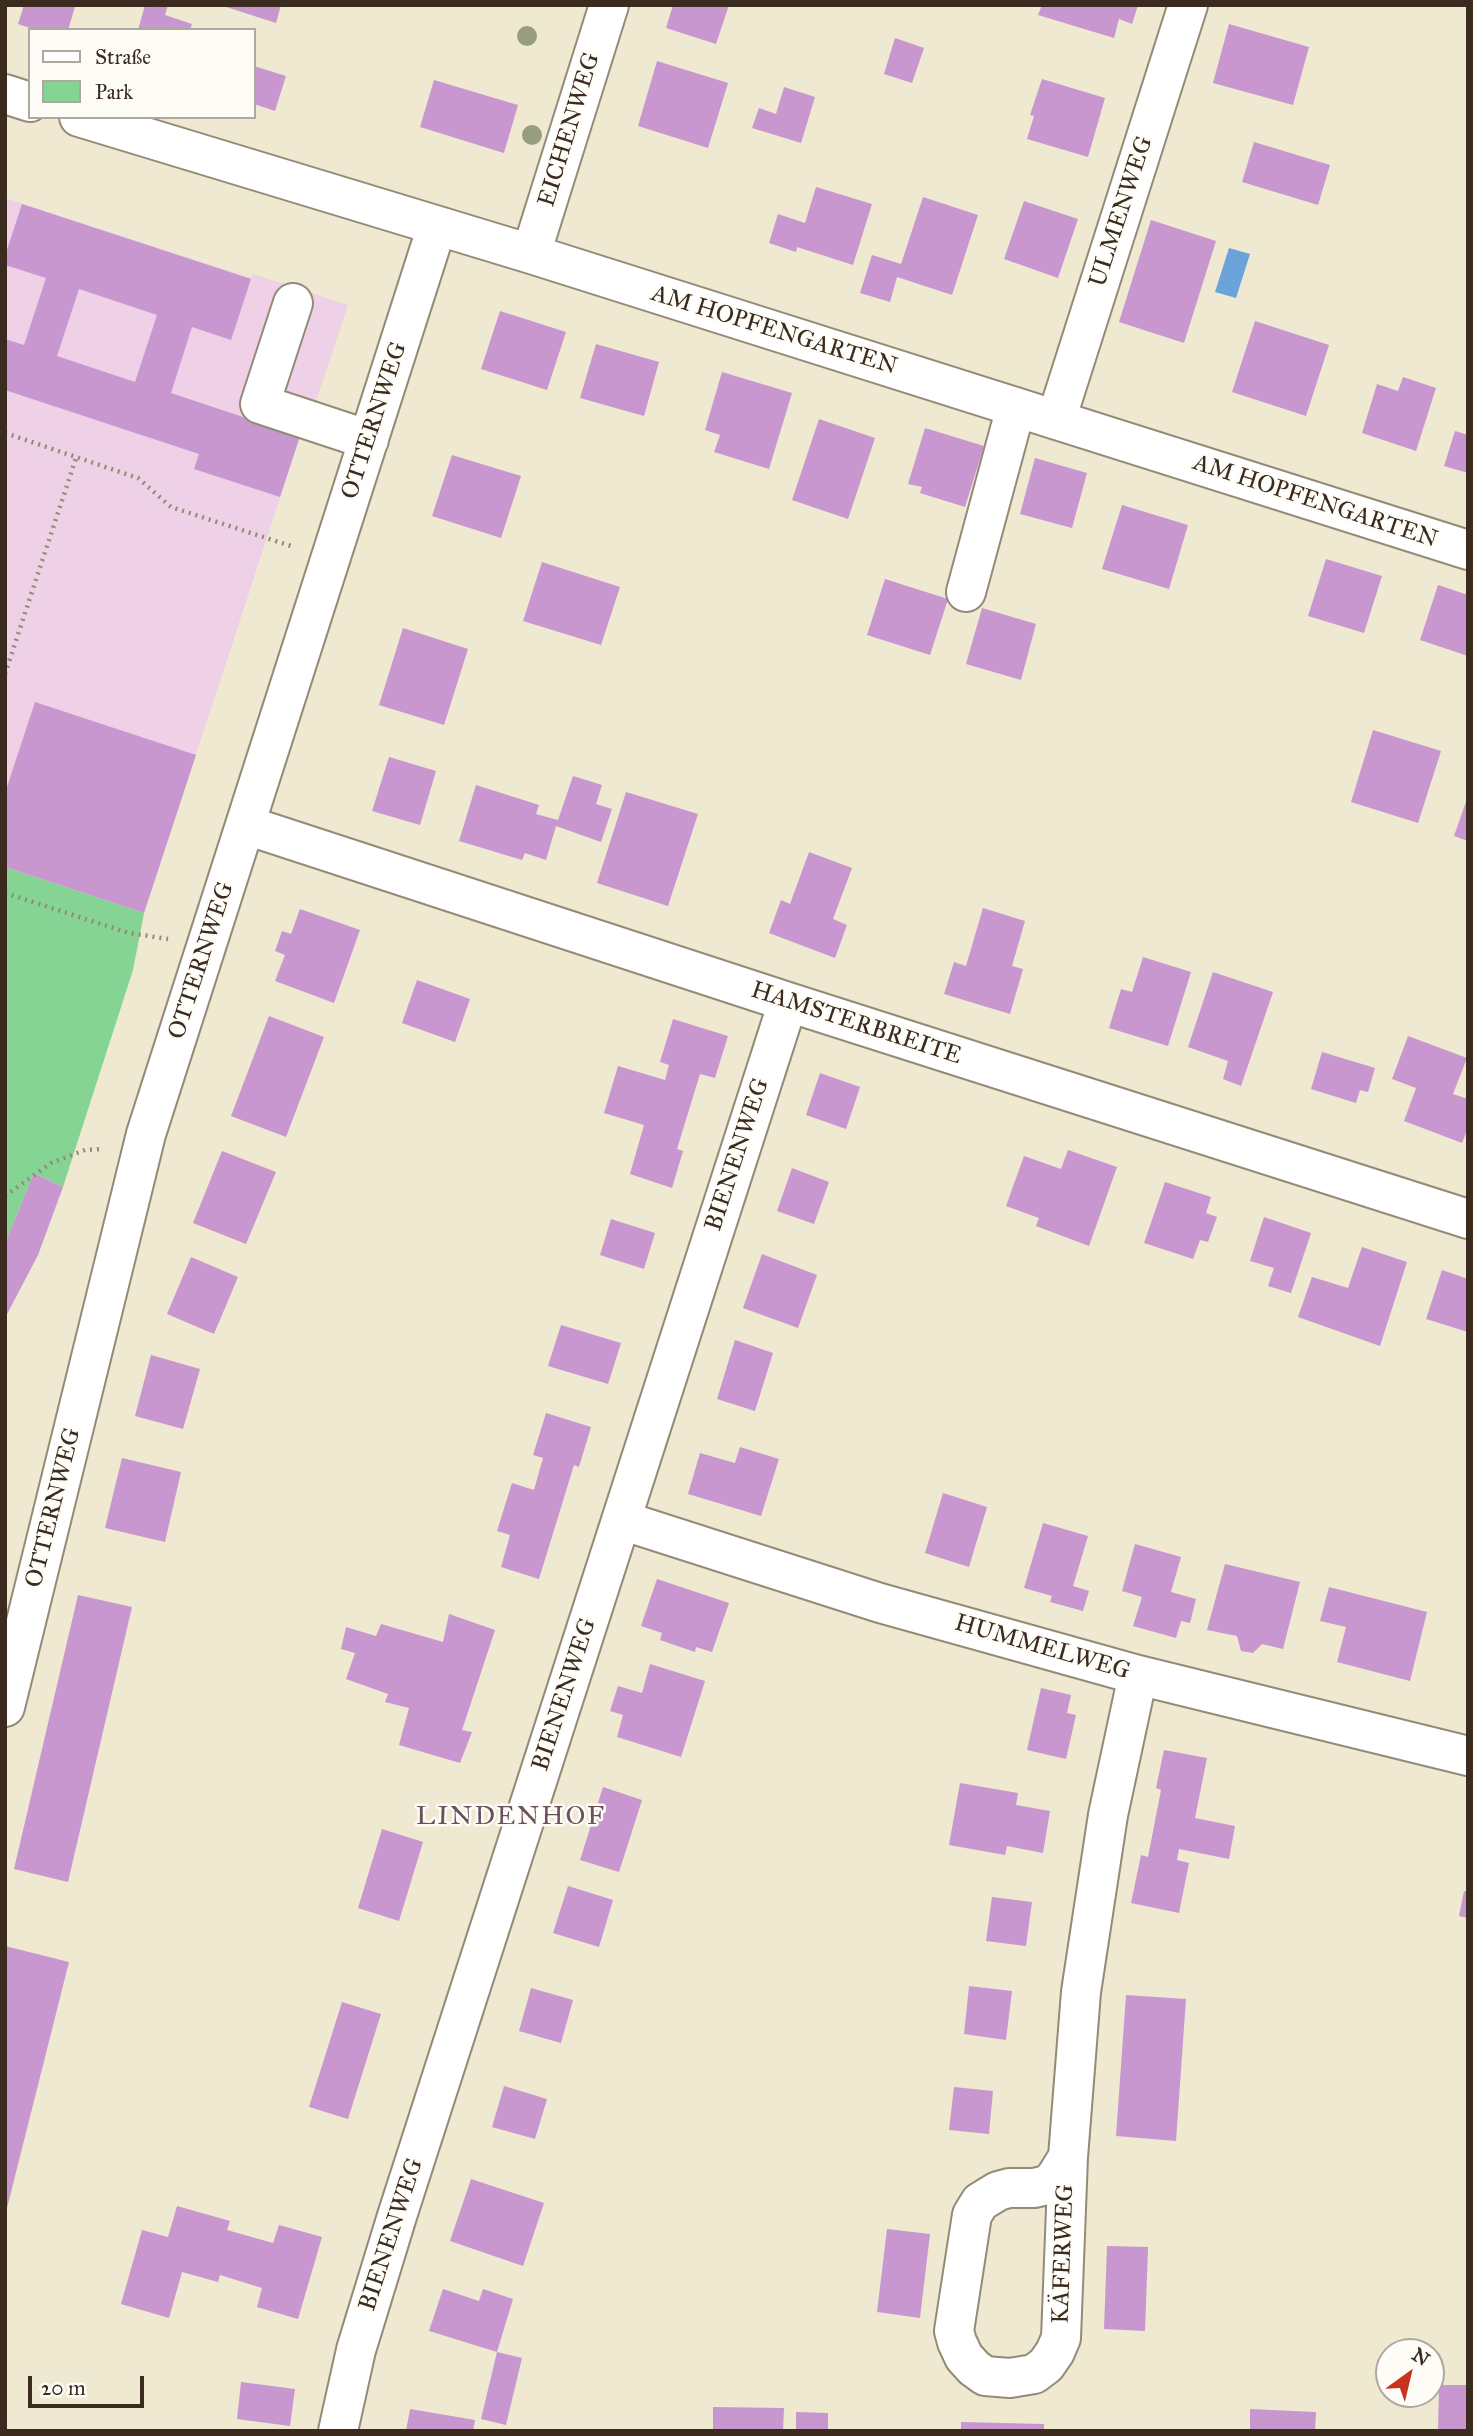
<!DOCTYPE html>
<html>
<head>
<meta charset="utf-8">
<style>
  body { margin:0 }
  #map { position:relative; width:1473px; height:2436px; overflow:hidden; background:#eee9d0; font-family:"IM FELL Great Primer",serif }
  canvas { display:block }
  .frame { position:absolute; inset:0; border:7px solid #3b2a1e; pointer-events:none }
  .legend { position:absolute; left:28px; top:28px; width:228px; height:91px; box-sizing:border-box; background:#fdfcf7; border:2px solid #afa8a0; margin:0; padding:9px 12px; list-style:none; font-size:21px; color:#3b2a1e }
  .legend li { display:flex; align-items:center; gap:14px; height:35px }
  .legend b { width:35px; border:2px solid #afa8a0 }
  .north { position:absolute; left:1375px; top:2338px; width:70px; height:70px; box-sizing:border-box; background:#fdfcf7; border:2px solid #afa8a0; border-radius:50%; rotate:34deg; font-size:19px; font-weight:700; line-height:28px; text-align:center; color:#3b2a1e }
  .north::after { content:''; display:block; margin:auto; width:24px; height:32px; background:#c8321e; clip-path:polygon(50% 0,100% 100%,50% 72%,0 100%) }
  .scale { position:absolute; left:28px; top:2376px; width:116px; height:32px; box-sizing:border-box; border:4px solid #3b2a1e; border-top:0; padding-left:9px; font-size:21px; line-height:24px; white-space:nowrap; color:#3b2a1e; -webkit-text-stroke:5px #fdfcf7; paint-order:stroke }
</style>
</head>
<body>
<div id="map">
<canvas width="1473" height="2436"></canvas>
<div class="frame"></div>
<ul class="legend">
<li><b style="height:9px;background:#fff"></b>Straße</li>
<li><b style="height:19px;background:#86d493"></b>Park</li>
</ul>
<div class="north">N</div>
<div class="scale">20 m</div>
</div>
<script>
const ctx = document.querySelector('canvas').getContext('2d');
ctx.lineJoin = 'round';
function fill(path, color) { ctx.fillStyle = color; ctx.fill(path, 'evenodd'); }
const poly = rows => new Path2D(rows.map(r => 'M' + r).join(''));
function stroke(path, color, width, dash) { ctx.strokeStyle = color; ctx.lineWidth = width; ctx.lineCap = dash ? 'butt' : 'round'; ctx.setLineDash(dash || []); ctx.stroke(path); }
function label(font, color, halo, rows, align = 'center') {
  ctx.font = font + ' "IM FELL Great Primer",serif'; ctx.lineWidth = 5; ctx.setLineDash([]); ctx.textBaseline = 'middle'; ctx.strokeStyle = halo; ctx.fillStyle = color; for (const [text, x, y, turn = 0] of rows) {
    ctx.save(); ctx.translate(x, y); ctx.rotate((+turn || 0) * Math.PI / 180); ctx.textAlign = isNaN(turn) ? turn : align; if (halo) ctx.strokeText(text, 0, 0); ctx.fillText(text, 0, 0); ctx.restore();
  }
}
const built = poly([
  [5,198,251,278,253,274,348,305,304,437,300,437,144,913,5,867]
]);
const green = poly([
  [5,867,144,913,133,970,63,1187,34,1173,5,1243]
]);
const water = poly([
  [1229,248,1250,254,1236,298,1215,292]
]);
const building = poly([
  [24,5,69,5,75,7,68,30,36,30,18,24],
  [145,5,168,5,165,15,192,24,190,30,138,30],
  [220,5,281,5,276,23],
  [673,5,729,5,716,44,666,28],
  [1042,5,1138,5,1132,24,1119,19,1114,38,1038,15],
  [1229,24,1309,47,1293,105,1213,83],
  [895,38,924,48,912,83,884,74],
  [657,61,728,83,708,148,638,126],
  [254,66,286,76,275,111,254,104],
  [1042,79,1105,98,1088,157,1027,139,1034,116,1030,115],
  [434,80,518,105,504,153,420,127],
  [784,87,815,97,801,143,752,128,759,108,776,114],
  [1254,142,1330,165,1318,205,1242,182],
  [816,187,872,204,853,265,797,247,796,252,769,243,778,214,805,223],
  [923,197,978,215,952,295,897,277,890,302,860,293,872,255,901,264],
  [1024,201,1078,219,1058,278,1004,259],
  [22,204,251,279,231,340,192,327,171,393,300,436,280,497,194,469,199,454,5,390,5,339,24,345,46,278,5,265,5,256],
  [79,289,157,315,135,382,57,356],
  [1151,220,1216,241,1184,343,1119,322],
  [500,311,566,332,547,390,481,369],
  [1255,321,1329,345,1306,416,1232,392],
  [596,344,659,362,644,416,580,398],
  [722,372,792,393,769,469,714,452,720,435,705,430],
  [1403,377,1436,388,1416,451,1362,433,1377,384,1398,391],
  [819,419,875,438,848,519,792,500],
  [925,428,984,446,965,507,920,493,922,487,908,484],
  [1455,431,1468,435,1468,473,1444,466],
  [452,455,521,476,501,538,432,516],
  [1035,458,1087,473,1072,528,1020,514],
  [1122,505,1188,525,1169,589,1102,569],
  [1326,559,1382,576,1364,633,1308,616],
  [542,562,620,587,601,645,523,621],
  [885,579,948,599,930,655,867,635],
  [1438,585,1468,595,1468,656,1420,640],
  [982,608,1036,624,1021,680,966,664],
  [403,628,468,649,444,725,379,705],
  [35,702,196,755,144,913,5,867,5,793],
  [1373,730,1441,751,1418,823,1351,802],
  [389,757,436,771,420,825,372,811],
  [573,776,602,785,596,804,612,809,601,842,556,826,546,860,525,853,522,860,459,841,476,785,539,805,536,814,558,820],
  [626,792,698,814,668,906,597,883],
  [1468,796,1468,841,1454,836],
  [809,852,852,868,833,919,847,925,835,958,769,933,781,900,790,904],
  [983,908,1025,921,1012,966,1023,969,1010,1014,944,994,954,962,966,966],
  [300,909,360,930,334,1003,275,981,285,955,275,951,282,931,291,934],
  [1143,957,1191,972,1168,1046,1109,1028,1121,989,1132,992],
  [1213,972,1273,992,1241,1086,1223,1079,1228,1061,1188,1047],
  [417,980,470,999,455,1042,402,1023],
  [269,1016,324,1037,286,1137,231,1116],
  [673,1019,728,1036,715,1078,700,1074,677,1149,683,1151,672,1188,630,1174,644,1125,604,1113,618,1066,665,1080,669,1065,660,1062],
  [1408,1036,1467,1058,1453,1094,1468,1099,1468,1128,1462,1143,1404,1121,1416,1088,1392,1079],
  [1322,1052,1375,1068,1368,1092,1360,1090,1356,1103,1311,1089],
  [820,1073,860,1087,846,1129,806,1115],
  [1068,1150,1117,1167,1089,1246,1036,1226,1039,1218,1006,1206,1024,1156,1061,1169],
  [222,1151,276,1172,246,1244,193,1223],
  [792,1168,829,1182,814,1224,777,1211],
  [34,1173,63,1187,38,1255,5,1318,5,1243],
  [1165,1182,1211,1197,1206,1213,1217,1217,1208,1242,1200,1240,1193,1259,1144,1243],
  [1264,1217,1311,1233,1291,1293,1268,1286,1274,1268,1250,1261],
  [611,1219,655,1233,644,1269,600,1255],
  [1362,1247,1407,1262,1380,1346,1298,1317,1312,1277,1348,1288],
  [762,1254,817,1275,798,1328,743,1308],
  [191,1257,238,1277,214,1334,167,1314],
  [1442,1270,1468,1279,1468,1332,1426,1319],
  [561,1325,621,1343,608,1384,548,1366],
  [735,1340,773,1353,755,1411,717,1399],
  [151,1355,200,1369,183,1429,135,1416],
  [546,1413,591,1427,579,1467,574,1465,539,1579,501,1567,510,1535,497,1531,512,1483,534,1490,543,1458,533,1455],
  [740,1447,779,1459,761,1516,688,1494,700,1453,735,1463],
  [122,1458,181,1472,165,1542,105,1528],
  [943,1493,987,1507,969,1567,925,1553],
  [1043,1523,1088,1536,1073,1586,1089,1591,1083,1611,1050,1602,1052,1596,1024,1588],
  [1135,1544,1181,1557,1171,1592,1196,1599,1190,1623,1181,1621,1176,1638,1133,1626,1142,1597,1122,1591],
  [1225,1564,1300,1582,1283,1649,1262,1644,1253,1653,1241,1651,1237,1636,1207,1630],
  [657,1579,729,1603,712,1652,696,1647,695,1652,660,1640,662,1633,641,1626],
  [1329,1587,1427,1612,1410,1681,1337,1662,1346,1627,1320,1621],
  [78,1595,132,1607,68,1882,14,1869],
  [449,1614,495,1630,462,1730,472,1732,460,1763,399,1745,409,1708,385,1702,388,1694,346,1679,355,1653,341,1649,346,1627,376,1636,381,1624,443,1642],
  [650,1664,705,1681,681,1757,617,1737,623,1715,610,1711,618,1686,642,1693],
  [1041,1688,1071,1695,1067,1713,1076,1715,1066,1759,1027,1750],
  [1164,1750,1207,1758,1195,1818,1235,1826,1229,1859,1179,1849,1177,1860,1189,1863,1179,1913,1131,1903,1141,1855,1148,1857,1161,1790,1156,1788],
  [960,1783,1018,1793,1016,1805,1050,1811,1043,1853,1007,1846,1005,1855,949,1845],
  [603,1787,642,1800,619,1872,580,1860],
  [382,1829,423,1842,399,1921,358,1908],
  [568,1886,613,1900,599,1947,553,1933],
  [1464,1891,1468,1892,1468,1918,1459,1916],
  [992,1897,1032,1902,1026,1946,986,1941],
  [5,1946,69,1962,6,2212,5,2211],
  [969,1986,1012,1991,1006,2040,964,2034],
  [531,1988,573,2000,561,2043,519,2031],
  [1126,1995,1186,1999,1176,2141,1116,2136],
  [342,2002,381,2014,348,2119,309,2107],
  [504,2086,547,2099,535,2139,492,2127],
  [954,2087,993,2091,989,2134,949,2130],
  [471,2179,544,2203,523,2266,450,2241],
  [177,2206,230,2221,227,2230,273,2243,279,2225,322,2237,298,2319,257,2307,262,2288,220,2275,218,2282,182,2272,169,2318,121,2304,142,2230,168,2237],
  [887,2229,930,2234,920,2318,877,2312],
  [1107,2246,1148,2247,1145,2331,1104,2329],
  [443,2289,479,2301,483,2289,513,2299,497,2352,429,2331],
  [497,2352,522,2358,506,2425,481,2419],
  [241,2382,295,2389,290,2426,237,2419],
  [1439,2385,1468,2385,1468,2431,1438,2431],
  [713,2407,784,2408,783,2431,713,2431],
  [410,2409,475,2420,473,2431,406,2431],
  [1250,2409,1316,2412,1315,2431,1250,2431],
  [796,2412,828,2413,828,2431,796,2431],
  [961,2422,1044,2424,1044,2431,961,2431]
]);
const path = poly([
  [5,433,138,478,171,507,294,547],
  [5,674,76,458],
  [5,893,129,933,168,939],
  [5,1196,51,1163,85,1150,103,1149]
]);
const minor = poly([
  [5,94,30,102],
  [79,117,531,254,1468,550],
  [531,254,609,5],
  [293,303,260,404,369,440],
  [1056,420,1188,5],
  [966,592,1016,407],
  [246,825,788,1002,1468,1219],
  [621,1520,880,1603,1138,1675,1468,1756],
  [5,1707,146,1134,437,226],
  [1068,2157,1055,2178,1047,2185,1034,2188,1009,2188,998,2191,980,2202,972,2215,954,2331,957,2342,964,2357,974,2368,985,2376,1010,2378,1034,2374,1046,2365,1055,2352,1061,2338,1068,2157,1081,1992,1108,1815,1138,1675],
  [338,2431,356,2350,397,2216,788,1002]
]);
const trees = [
  [527,36],
  [532,135]
];
const streetNames = [
  ["EICHENWEG",570,130,-73],
  ["ULMENWEG",1122,212,-72],
  ["AM HOPFENGARTEN",774,331,17],
  ["OTTERNWEG",375,421,-72],
  ["AM HOPFENGARTEN",1315,502,18],
  ["OTTERNWEG",202,961,-72],
  ["HAMSTERBREITE",856,1024,18],
  ["BIENENWEG",738,1155,-72],
  ["OTTERNWEG",54,1508,-76],
  ["HUMMELWEG",1042,1648,16],
  ["BIENENWEG",565,1695,-72],
  ["BIENENWEG",392,2235,-72],
  ["KÄFERWEG",1064,2254,-88]
];
const neighbourhoodNames = [
  ["LINDENHOF",511,1818]
];
fill(built, '#eed0e7');
fill(green, '#86d493');
fill(water, '#6aa3d9');
fill(building, '#c897cf');
stroke(minor, '#948a77', 42);
stroke(path, '#948a77', 4.5, [2, 5]);
stroke(minor, '#fff', 38);
ctx.fillStyle = '#989c81';
for (const [x, y] of trees) { ctx.beginPath(); ctx.arc(x, y, 10, 0, 2 * Math.PI); ctx.fill(); }
label('24px', '#3b2a1e', '#fdfcf7', streetNames);
ctx.letterSpacing = '2px';
label('26px', '#6c505c', '#fdfcf7', neighbourhoodNames);
ctx.letterSpacing = '0px';
</script>
</body>
</html>
